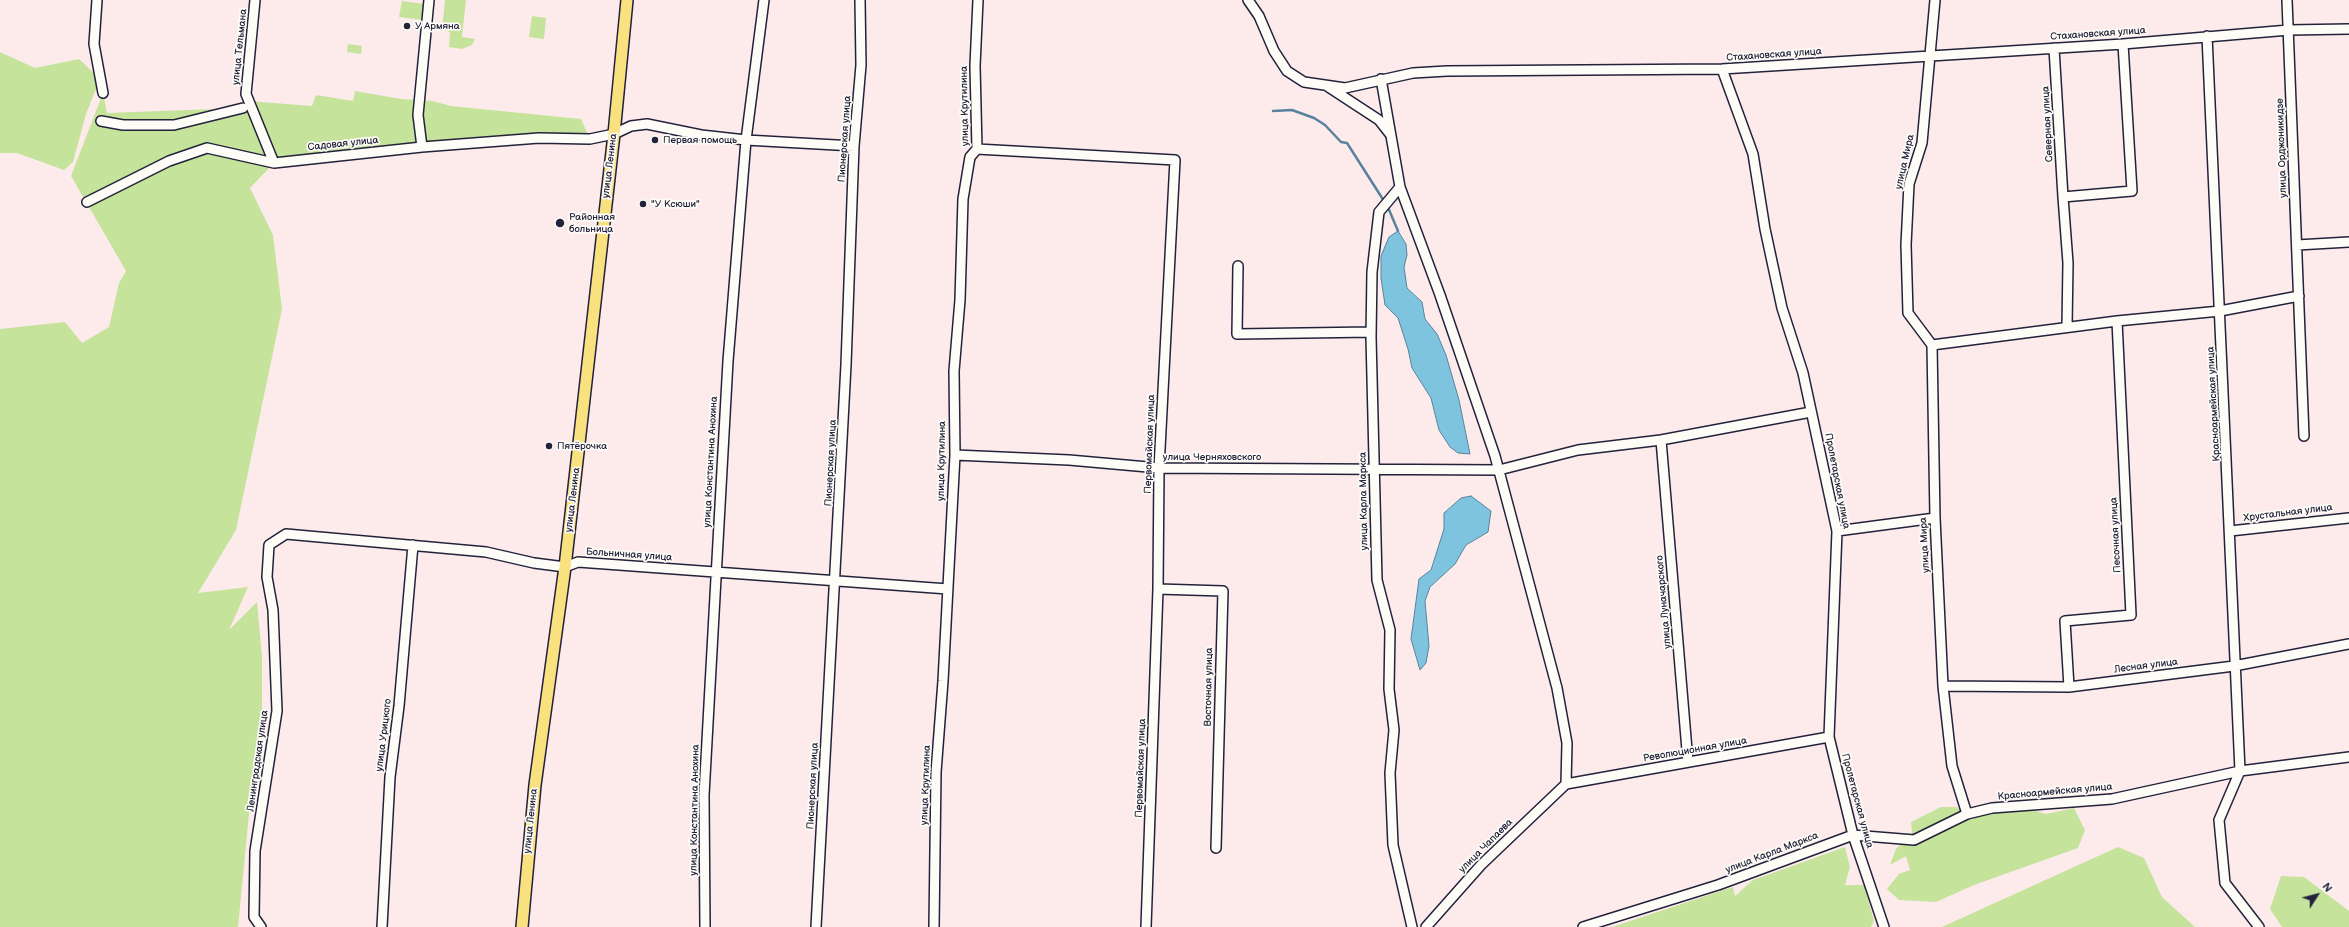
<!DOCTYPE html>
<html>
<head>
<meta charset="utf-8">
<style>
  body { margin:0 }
  #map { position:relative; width:2349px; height:927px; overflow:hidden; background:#fdebec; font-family:"Balsamiq Sans",sans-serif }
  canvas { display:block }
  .north { position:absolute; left:2297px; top:875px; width:40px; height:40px; -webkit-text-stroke:3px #fdfcf7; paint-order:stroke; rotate:54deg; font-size:11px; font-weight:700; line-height:16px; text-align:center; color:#22223b }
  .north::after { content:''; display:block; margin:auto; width:14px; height:18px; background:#22223b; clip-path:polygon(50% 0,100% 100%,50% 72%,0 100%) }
</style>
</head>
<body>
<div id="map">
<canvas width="2349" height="927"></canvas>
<div class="north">N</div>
</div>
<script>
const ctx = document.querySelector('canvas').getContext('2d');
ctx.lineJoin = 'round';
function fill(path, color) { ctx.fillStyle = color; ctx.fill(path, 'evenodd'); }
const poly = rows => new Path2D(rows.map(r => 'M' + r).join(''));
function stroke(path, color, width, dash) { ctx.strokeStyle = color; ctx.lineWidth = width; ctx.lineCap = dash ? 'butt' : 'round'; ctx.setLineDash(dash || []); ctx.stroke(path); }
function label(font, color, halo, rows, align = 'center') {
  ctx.font = font + ' "Balsamiq Sans",sans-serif'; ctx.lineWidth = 3.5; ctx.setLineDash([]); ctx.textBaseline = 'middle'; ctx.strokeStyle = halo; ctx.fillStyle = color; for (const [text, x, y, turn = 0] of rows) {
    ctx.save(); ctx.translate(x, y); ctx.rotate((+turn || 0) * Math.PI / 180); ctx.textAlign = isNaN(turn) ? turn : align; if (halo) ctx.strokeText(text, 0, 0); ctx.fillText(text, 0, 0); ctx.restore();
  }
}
const green = poly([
  [445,0,466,0,462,37,475,39,472,45,462,49,449,47,450,32,442,30],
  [402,1,425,4,423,20,399,17],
  [532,16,546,18,544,39,529,37],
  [348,44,362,46,361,54,347,52],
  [0,52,35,68,79,59,100,79,86,114,73,162,64,170,17,153,0,153],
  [355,91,401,99,432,101,451,106,581,119,590,139,539,138,274,163,250,188,273,235,282,309,236,530,198,593,248,587,229,630,257,602,262,656,262,711,252,783,238,927,0,927,0,329,65,322,82,343,109,327,119,283,126,271,71,176,103,93,107,113,243,108,248,101,312,106,316,95,353,101],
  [2019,806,2046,814,2074,808,2085,830,2078,848,1974,885,1936,902,1899,900,1887,889,1899,874,1910,870,1906,856,1890,865,1896,849,1912,833,1911,822,1941,807,1956,807,1967,814],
  [1845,847,1850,867,1845,885,1864,885,1874,921,1871,927,1612,927,1733,887,1735,896,1753,880],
  [2118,847,2144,858,2162,897,2195,927,1942,927],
  [2281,876,2304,877,2349,911,2349,927,2282,927,2270,909]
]);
const water = poly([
  [1398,231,1406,244,1407,255,1404,267,1407,288,1422,302,1425,319,1437,334,1446,355,1459,400,1470,454,1458,453,1450,447,1439,430,1431,398,1412,368,1408,349,1398,318,1385,305,1381,278,1381,256,1389,237,1398,231],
  [1471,496,1491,511,1488,532,1466,545,1455,564,1430,587,1425,601,1429,646,1426,663,1420,670,1411,639,1419,579,1431,570,1444,529,1444,513,1461,498,1471,496]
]);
const stream = poly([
  [1273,111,1292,110,1314,118,1325,125,1341,142,1347,143,1384,201],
  [1387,205,1398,231]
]);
const minor = poly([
  [97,0,94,44,103,93],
  [255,0,246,94,274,163],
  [1248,0,1259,16,1274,51,1287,71,1304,82,1345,88,1413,73,1447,71,1722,69,2123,44,2289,30,2349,29],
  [1935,0,1922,143,1909,184,1906,245,1908,313,1932,345,1935,518,1943,686,1952,766,1967,814,1992,808,2112,799,2240,771,2349,757],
  [2287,0,2304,436],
  [2207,36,2240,771,2219,820,2225,883,2259,927],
  [2054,48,2063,197],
  [1722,69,1753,154,1765,229,1782,308,1803,373,1837,531,1829,737,1853,835,1884,927],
  [1381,79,1400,187,1379,212,1372,272,1371,337,1377,580,1390,630,1389,689,1394,730,1390,773,1393,845,1412,927],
  [1327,86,1379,120,1390,134],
  [101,121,123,125,174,125,243,108],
  [422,147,418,115,429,0],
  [977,149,1175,160,1159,468,1158,589,1146,927],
  [1400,187,1440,295,1495,456,1557,688,1567,743,1566,784],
  [87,202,169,161,207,148,274,163,422,147,539,138,590,139,614,134,631,126,647,124,701,135,746,140,854,146],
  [2297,245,2349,242],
  [1238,266,1237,334,1371,332],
  [2067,327,2068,263,2063,197,2132,191,2123,44],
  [1932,345,2117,321,2220,311,2299,296],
  [1661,440,1688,762],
  [955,455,1069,460,1159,468,1499,470,1578,450,1661,440,1811,412],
  [1837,531,1935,518],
  [2230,531,2349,518],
  [1158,589,1223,591,1216,848],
  [1943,686,2069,687,2234,666,2349,644],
  [2069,687,2065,621,2131,615,2117,321],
  [1566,784,1829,737],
  [261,927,254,917,255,851,277,711,273,610,267,577,269,545,286,534,486,552,534,563,565,567,578,562,948,589],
  [382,927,390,777,399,706,413,545],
  [705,927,704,795,728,361,746,140,764,0],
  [816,927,846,365,854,146,861,65,860,0],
  [934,927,936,772,943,681,955,455,954,371,960,300,963,199,970,157,977,149,975,66,978,0],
  [1426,927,1481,865,1566,784],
  [1583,927,1718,885,1853,835,1914,840,1967,814]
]);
const major = poly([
  [522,927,535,785,565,567,614,134,627,0]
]);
const markers = [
  [407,26,4,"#22223b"],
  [655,140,4,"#22223b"],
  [643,204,4,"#22223b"],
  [560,223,5,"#22223b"],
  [549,446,4,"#22223b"]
];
const poiNames = [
  ["У Армяна",415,26],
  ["Первая помощь",663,140],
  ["\"У Ксюши\"",651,204],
  ["Районная",569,217],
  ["больница",569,229],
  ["Пятёрочка",557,446]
];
const streetNames = [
  ["Стахановская улица",2098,34,-4],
  ["улица Тельмана",240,47,-84],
  ["Стахановская улица",1774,55,-4],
  ["улица Крутилина",965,106,-91],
  ["Северная улица",2048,124,-93],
  ["Пионерская улица",845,139,-86],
  ["Садовая улица",343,144,-6],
  ["улица Орджоникидзе",2282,148,-92],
  ["улица Мира",1905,162,-77],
  ["улица Ленина",610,166,-83],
  ["Красноармейская улица",2214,404,-93],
  ["Первомайская улица",1150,444,-88],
  ["улица Черняховского",1212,457],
  ["улица Крутилина",942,461,-89],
  ["улица Константина Анохина",711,462,-87],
  ["Пионерская улица",831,463,-87],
  ["Пролетарская улица",1837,481,79],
  ["улица Ленина",573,500,-83],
  ["улица Карла Маркса",1364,501,-91],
  ["Хрустальная улица",2288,513,-7],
  ["Песочная улица",2116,535,-93],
  ["улица Мира",1925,545,-93],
  ["Больничная улица",629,555,4],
  ["улица Луначарского",1664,602,-95],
  ["Лесная улица",2146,666,-7],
  ["Восточная улица",1209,687,-89],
  ["улица Урицкого",384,735,-83],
  ["Революционная улица",1695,750,-10],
  ["Ленинградская улица",258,761,-82],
  ["Первомайская улица",1141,768,-88],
  ["улица Крутилина",926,785,-88],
  ["Пионерская улица",813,786,-87],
  ["Красноармейская улица",2055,792,-5],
  ["Пролетарская улица",1857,801,75],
  ["улица Константина Анохина",695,810,-89],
  ["улица Ленина",531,821,-84],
  ["улица Чапаева",1486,846,-45],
  ["улица Карла Маркса",1772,853,-21]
];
fill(green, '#c5e39b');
fill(water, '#7ec4df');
stroke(water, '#59839d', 1);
stroke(stream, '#59839d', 2.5);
stroke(minor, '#22223b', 12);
stroke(major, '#22223b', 14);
stroke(minor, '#fdfcf7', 9);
stroke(major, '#fae180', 11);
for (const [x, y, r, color] of markers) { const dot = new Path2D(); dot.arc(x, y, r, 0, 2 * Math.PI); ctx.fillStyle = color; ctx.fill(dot); stroke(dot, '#fdfcf7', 1.5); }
label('10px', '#22223b', '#fdfcf7', poiNames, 'left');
label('10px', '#22223b', '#fdfcf7', streetNames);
</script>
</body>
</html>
